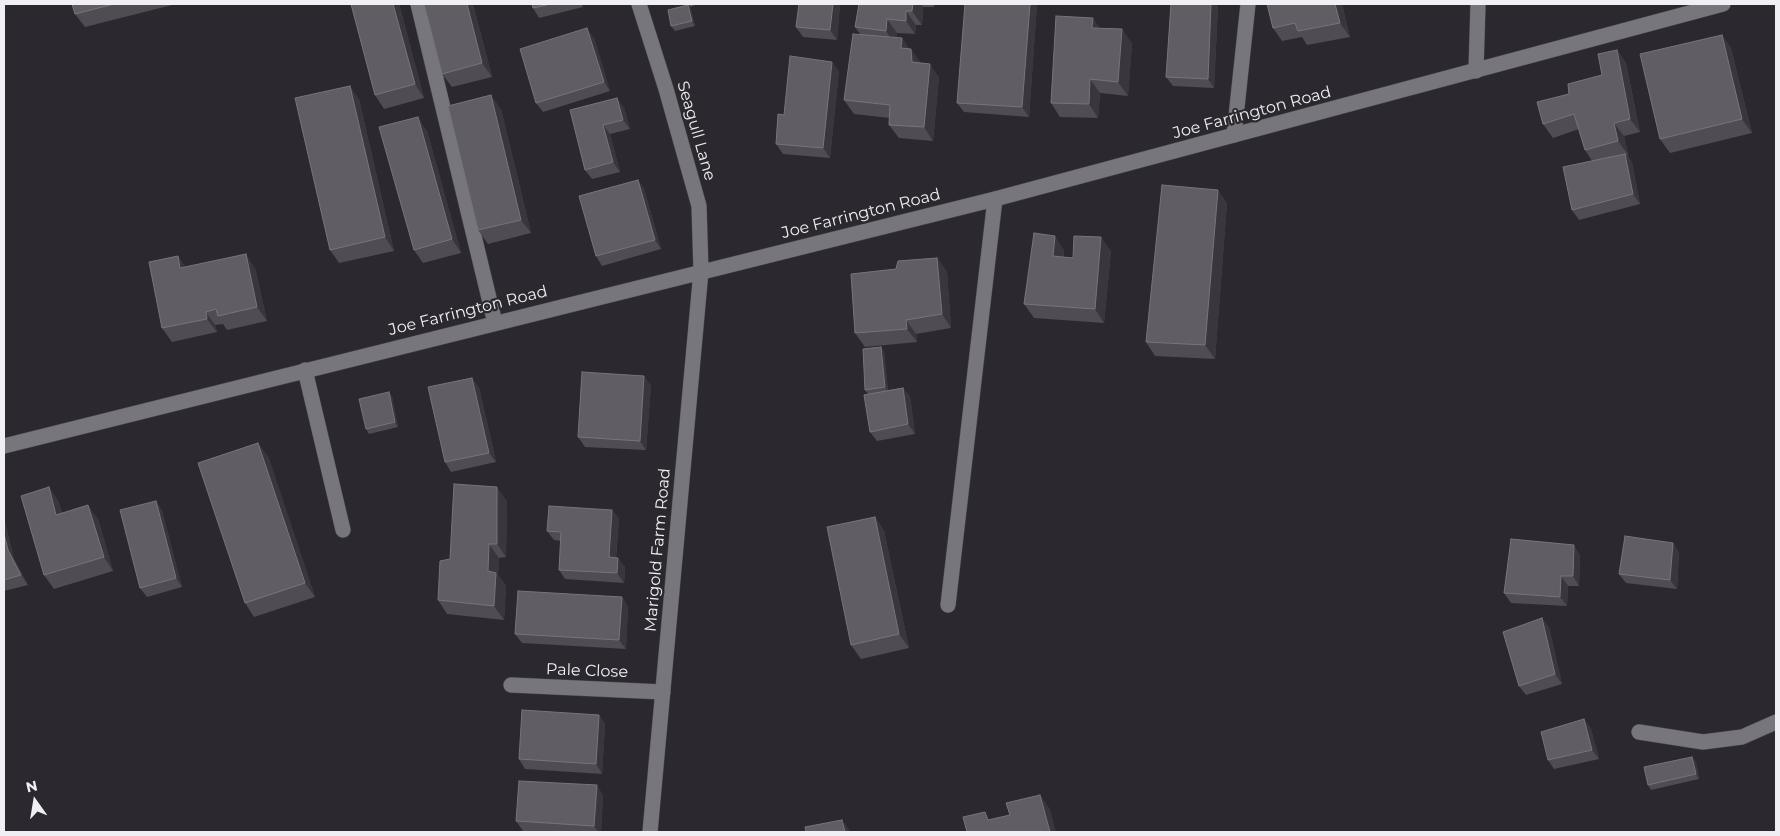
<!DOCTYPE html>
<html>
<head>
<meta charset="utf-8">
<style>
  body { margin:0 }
  #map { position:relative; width:1780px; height:836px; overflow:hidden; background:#2b292f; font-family:Montserrat,sans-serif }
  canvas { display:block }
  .frame { position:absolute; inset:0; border:5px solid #f0eff3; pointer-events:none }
  .north { position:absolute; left:10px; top:776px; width:50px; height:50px; -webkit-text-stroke:4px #2b292f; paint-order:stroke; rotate:347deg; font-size:14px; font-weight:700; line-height:20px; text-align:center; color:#f0eff3 }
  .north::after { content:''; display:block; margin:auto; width:18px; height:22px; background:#f0eff3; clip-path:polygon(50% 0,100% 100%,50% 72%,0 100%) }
</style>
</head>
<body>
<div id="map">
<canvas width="1780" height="836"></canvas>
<div class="frame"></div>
<div class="north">N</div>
</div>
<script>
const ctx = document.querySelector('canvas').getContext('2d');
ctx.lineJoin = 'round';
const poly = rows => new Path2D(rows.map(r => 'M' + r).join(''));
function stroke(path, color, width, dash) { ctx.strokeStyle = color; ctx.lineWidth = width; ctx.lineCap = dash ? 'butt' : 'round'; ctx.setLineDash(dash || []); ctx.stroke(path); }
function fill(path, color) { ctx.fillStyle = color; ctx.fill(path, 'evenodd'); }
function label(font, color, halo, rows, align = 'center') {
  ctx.font = font + ' Montserrat,sans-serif'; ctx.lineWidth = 4.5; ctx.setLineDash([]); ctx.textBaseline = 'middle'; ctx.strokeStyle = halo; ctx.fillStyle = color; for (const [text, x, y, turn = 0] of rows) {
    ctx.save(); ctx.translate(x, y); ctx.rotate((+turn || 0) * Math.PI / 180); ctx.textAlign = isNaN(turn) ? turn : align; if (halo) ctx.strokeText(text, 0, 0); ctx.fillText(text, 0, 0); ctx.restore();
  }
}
const lane = poly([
  [418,4,495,323],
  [305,370,343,530],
  [1639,732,1703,742,1742,737,1776,722]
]);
const street = poly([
  [639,4,666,89,699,206,701,271],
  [1476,71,1478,4],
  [1234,135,1248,4],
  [948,605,995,199],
  [511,685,663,692]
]);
const secondary = poly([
  [4,446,995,199,1723,4],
  [650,832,701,271]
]);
const wall = poly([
  [72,4,176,4,85,27,75,14],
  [351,4,399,4,424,98,384,109,375,95],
  [473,4,492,77,452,87,442,74],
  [532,4,582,4,583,7,539,18,533,8],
  [688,4,698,4,690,7],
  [798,4,840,4,837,40,803,37,796,27,799,5],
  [859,4,934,4,934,7,923,7,922,25,916,25,915,34,897,33,896,38,902,38,909,49,920,63,939,77,933,141,899,138,889,125,890,118,854,114,844,100,860,34,855,27],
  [965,4,1037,4,1029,117,964,112,957,103],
  [1171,4,1217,4,1218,6,1214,88,1173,86,1166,77],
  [1267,4,1342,4,1350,37,1307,45,1302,37,1282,41,1273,28],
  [688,5,691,10,695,26,675,31,671,26],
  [1100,28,1132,43,1128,96,1100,93,1098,118,1060,117,1051,103],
  [1722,35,1731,48,1752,133,1670,153,1660,139],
  [594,38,610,91,543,112,536,103],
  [1617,50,1626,63,1640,132,1624,136,1628,155,1627,155,1632,163,1640,204,1579,220,1572,210,1592,161,1585,150,1579,129,1553,138,1543,124,1569,94,1602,75],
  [839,71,830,158,783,154,776,144,784,115],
  [617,98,624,108,630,129,610,134,620,172,592,179,585,170,570,110],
  [359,99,394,251,339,263,330,250],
  [501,109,531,233,488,244,478,230],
  [427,131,461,253,423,263,414,250],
  [638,180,644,189,661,249,602,266,596,256],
  [1227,203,1215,359,1155,356,1146,342],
  [1064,250,1064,257,1073,258,1111,251,1104,323,1034,318,1024,304],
  [178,256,185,267,255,268,267,321,227,330,223,324,215,325,217,332,172,342,162,328],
  [937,258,947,272,951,328,916,334,917,342,865,347,855,333,896,269],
  [881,347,884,352,888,390,903,388,910,397,915,434,877,441,870,432,868,394,865,390],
  [651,385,646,450,585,447,578,437],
  [479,387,496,462,451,472,445,462],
  [389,392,392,397,398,427,369,434,366,429],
  [268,456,315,597,254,617,245,603],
  [49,487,58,501,62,513,98,519,113,571,54,589,44,575],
  [156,501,162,511,182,587,147,597,140,588],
  [507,501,506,557,499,558,498,575,506,586,504,620,447,614,438,600],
  [612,510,619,519,616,558,625,567,624,583,565,579,559,570,561,541,554,540,547,531],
  [875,517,884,531,909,648,861,659,851,645],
  [4,518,14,559,28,585,4,591],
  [1673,543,1679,553,1677,589,1626,583,1619,574],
  [1580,555,1579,586,1568,586,1567,606,1511,603,1504,593],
  [622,597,628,607,626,649,522,643,515,634],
  [1549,627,1562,684,1526,695,1519,686],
  [599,715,605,724,602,774,525,769,519,759],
  [1584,719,1591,729,1599,759,1554,769,1548,760],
  [1696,762,1699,779,1651,790,1648,785],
  [603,795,601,832,543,832,523,831,516,821]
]);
const shadedWall = poly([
  [393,4,399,4,424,98,415,84],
  [467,4,473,4,492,77,482,63],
  [833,4,840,4,837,40,830,30],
  [913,4,921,4,923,7,922,25,912,11],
  [1030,4,1037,4,1029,117,1022,107],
  [1211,4,1217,4,1218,6,1214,88,1208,79],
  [1335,4,1342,4,1350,37,1340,23],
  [688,5,691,10,695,26,692,21],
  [906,11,916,25,915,34,906,21],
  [1093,18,1102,31,1092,28],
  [887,19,897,33,895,45,886,31],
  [587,28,594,38,610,91,604,82],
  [1122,29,1132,43,1128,96,1118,82],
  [1722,35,1731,48,1752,133,1742,119],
  [902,38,911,52,901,48],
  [911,49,921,63,912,62],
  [1617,50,1626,63,1640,132,1630,119],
  [832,62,839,71,830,158,823,148],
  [930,64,939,77,933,141,924,127],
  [1090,79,1100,93,1098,118,1089,104],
  [350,86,359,99,394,251,385,237],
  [491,95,501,109,531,233,521,220],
  [617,98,624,108,630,129,623,120],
  [418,117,427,131,461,253,452,239],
  [1614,123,1624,136,1628,155,1618,141],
  [603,125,610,134,620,172,613,162],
  [1625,154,1632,163,1640,204,1633,194],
  [638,180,644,189,661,249,655,240],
  [1218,190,1227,203,1215,359,1205,345],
  [1055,236,1064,250,1063,270,1053,256],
  [1101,237,1111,251,1104,323,1095,309],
  [246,254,255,268,267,321,257,307],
  [178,256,187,270,180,268],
  [937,258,947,272,951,328,942,314],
  [206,312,215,325,217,332,207,319],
  [906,320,916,334,917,342,907,329],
  [881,347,884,352,888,392,885,387],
  [644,376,651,385,646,450,640,441],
  [472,378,479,387,496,462,489,453],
  [903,388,910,397,915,434,908,424],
  [389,392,392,397,398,427,395,422],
  [258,443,268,456,315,597,305,583],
  [49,487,58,501,66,528,56,515],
  [497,487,507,501,506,557,497,544],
  [156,501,162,511,182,587,176,578],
  [88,505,98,519,113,571,104,557],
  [612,510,619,519,615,566,609,557],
  [875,517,884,531,909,648,899,634],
  [4,518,14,559,28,585,21,575,8,550,4,534],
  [1673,543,1679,553,1677,589,1670,580],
  [489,544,499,558,498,575,506,586,504,620,494,606,488,571],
  [1574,545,1580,555,1579,586,1573,576],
  [618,558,625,567,624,583,617,573],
  [1561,576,1568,586,1567,606,1560,597],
  [622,597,628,607,626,649,619,640],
  [1542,618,1549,627,1562,684,1555,674],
  [599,715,605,724,602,774,596,764],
  [1584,719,1591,729,1599,759,1592,750],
  [1692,757,1696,762,1699,779,1696,774],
  [597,785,603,795,601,832,598,832,594,826],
  [1040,795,1050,809,1056,832,1050,832],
  [842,820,851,832,845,832]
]);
const building = poly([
  [72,4,114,4,75,14,72,4],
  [351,4,393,4,415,84,375,95,351,4],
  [424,4,467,4,482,63,442,74,424,4],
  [532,4,551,4,533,8,532,4],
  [799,4,833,4,830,30,796,27,799,4],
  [859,4,913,4,912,11,906,11,906,21,887,19,886,31,855,27,859,4],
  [965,4,1030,4,1022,107,957,103,965,4],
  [1171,4,1211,4,1208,79,1166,77,1171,4],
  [1267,4,1335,4,1340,23,1298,31,1295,23,1273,28,1267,4],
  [688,5,692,21,671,26,668,10,688,5],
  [1056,16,1093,18,1092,28,1122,29,1118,82,1090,79,1089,104,1051,103,1056,16],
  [587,28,604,82,536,103,520,49,587,28],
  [853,34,902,38,901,48,911,49,912,62,930,64,924,127,889,125,890,105,844,100,853,34],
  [1722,35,1742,119,1660,139,1640,54,1722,35],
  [1617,50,1630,119,1614,123,1618,141,1585,150,1574,114,1543,124,1537,102,1569,94,1568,84,1602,75,1598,54,1617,50],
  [790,56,832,62,823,148,776,144,778,114,784,115,790,56],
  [350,86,385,237,330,250,295,98,350,86],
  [491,95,521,220,478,230,448,106,491,95],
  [617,98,623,120,603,125,613,162,585,170,570,110,617,98],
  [418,117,452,239,414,250,379,127,418,117],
  [1625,154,1633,194,1572,210,1563,167,1625,154],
  [638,180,655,240,596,256,579,196,638,180],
  [1162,185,1218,190,1205,345,1146,342,1162,185],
  [1034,233,1055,236,1053,256,1073,258,1074,236,1101,237,1095,309,1024,304,1034,233],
  [246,254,257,307,218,316,216,309,206,312,207,319,162,328,149,262,178,256,180,268,246,254],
  [937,258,942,314,906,320,907,329,855,333,851,274,896,269,898,261,937,258],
  [881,347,885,387,865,390,863,349,881,347],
  [582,372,644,376,640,441,578,437,582,372],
  [472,378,489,453,445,462,428,387,472,378],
  [903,388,908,424,870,432,864,395,903,388],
  [389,392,395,422,366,429,359,399,389,392],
  [258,443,305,583,245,603,198,463,258,443],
  [454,484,497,487,497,544,489,544,488,571,496,573,494,606,438,600,440,561,450,559,454,484],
  [49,487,56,515,88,505,104,557,44,575,21,496,49,487],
  [156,501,176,578,140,588,120,510,156,501],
  [549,506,612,510,609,557,618,558,617,573,559,570,561,532,547,531,549,506],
  [875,517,899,634,851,645,827,527,875,517],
  [4,534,8,550,21,575,4,580,4,534],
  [1625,536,1673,543,1670,580,1619,574,1625,536],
  [1511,539,1574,545,1573,576,1561,576,1560,597,1504,593,1511,539],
  [518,591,622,597,619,640,515,634,518,591],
  [1542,618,1555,674,1519,686,1503,632,1542,618],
  [522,710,599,715,596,764,519,759,522,710],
  [1584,719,1592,750,1548,760,1541,732,1584,719],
  [1692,757,1696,774,1648,785,1644,767,1692,757],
  [519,781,597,785,594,826,516,821,519,781],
  [1040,795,1050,832,967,832,963,817,985,812,988,820,1010,815,1006,803,1040,795],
  [842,820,845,832,806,832,805,827,842,820]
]);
const streetNames = [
  ["Joe Farrington Road",1252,113,-15],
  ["Seagull Lane",696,131,74],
  ["Joe Farrington Road",861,214,-14],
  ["Joe Farrington Road",468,311,-14],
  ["Marigold Farm Road",658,550,-85],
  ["Pale Close",587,671,2]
];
stroke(lane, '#49474c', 16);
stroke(street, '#49474c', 16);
stroke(secondary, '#49474c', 16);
stroke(lane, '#78767d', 15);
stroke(street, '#78767d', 15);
stroke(secondary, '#78767d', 15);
fill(wall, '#4f4c53');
fill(shadedWall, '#39373d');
fill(building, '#605e64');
stroke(building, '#77747b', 1);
label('16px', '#f0eff3', '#2b292f', streetNames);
</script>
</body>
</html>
